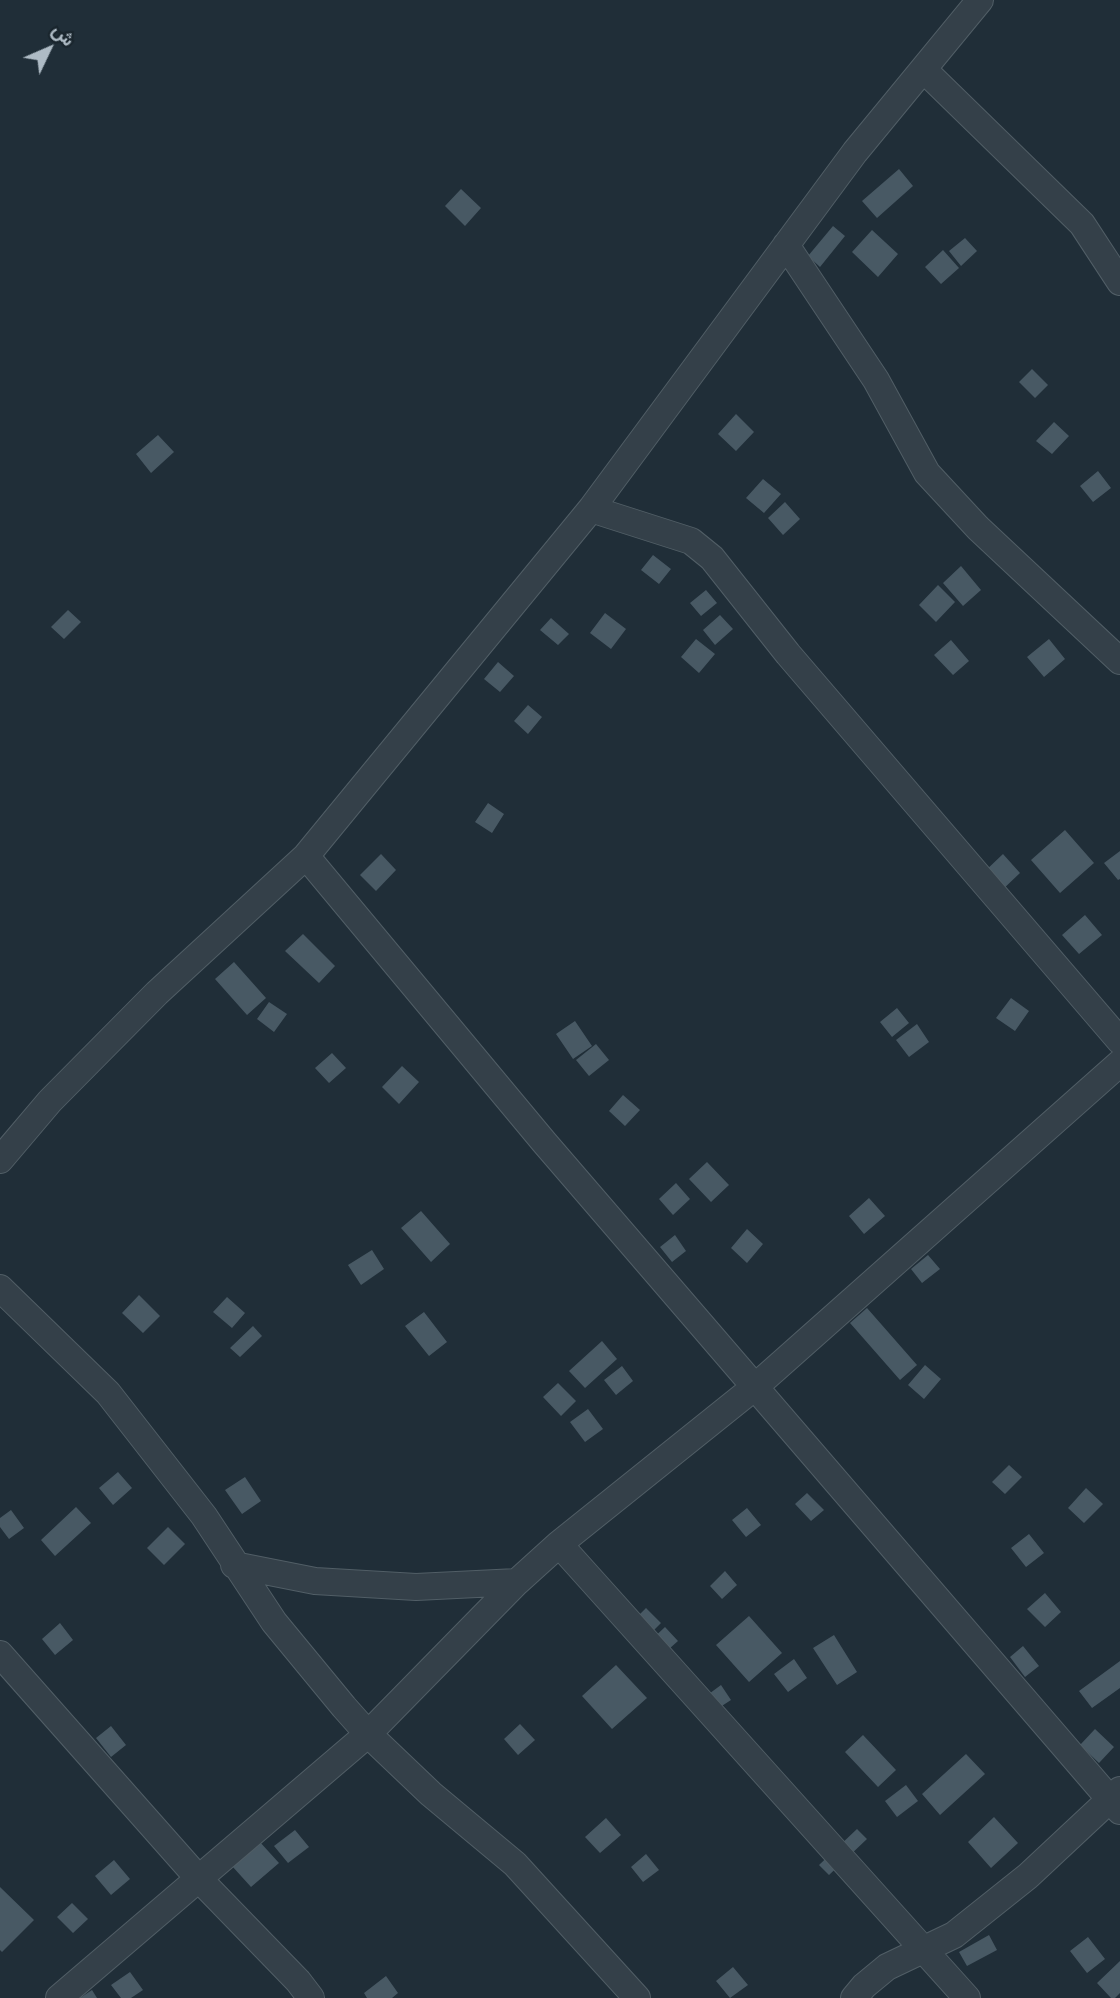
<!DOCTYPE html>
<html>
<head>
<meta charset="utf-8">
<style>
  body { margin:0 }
  #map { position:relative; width:1120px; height:1998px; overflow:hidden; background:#202e38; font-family:Barlow,Vazirmatn,sans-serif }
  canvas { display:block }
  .north { position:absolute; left:14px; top:14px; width:70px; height:70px; -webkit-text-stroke:5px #19252d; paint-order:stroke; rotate:46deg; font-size:19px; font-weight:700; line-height:28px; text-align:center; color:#aebbc5 }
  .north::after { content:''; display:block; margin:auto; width:24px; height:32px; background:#aebbc5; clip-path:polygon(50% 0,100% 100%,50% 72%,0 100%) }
</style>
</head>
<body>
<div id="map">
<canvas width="1120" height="1998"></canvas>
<div class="north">ش</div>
</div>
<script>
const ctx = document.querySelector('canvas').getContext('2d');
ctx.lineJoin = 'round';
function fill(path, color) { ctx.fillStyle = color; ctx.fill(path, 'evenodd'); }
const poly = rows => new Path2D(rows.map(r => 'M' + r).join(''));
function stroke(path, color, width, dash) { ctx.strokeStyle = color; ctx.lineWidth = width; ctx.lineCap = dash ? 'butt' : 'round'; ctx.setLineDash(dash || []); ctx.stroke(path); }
const building = poly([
  [899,169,913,186,877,218,862,201],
  [461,189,481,208,465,226,445,206],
  [833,226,845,236,820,267,808,256],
  [872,230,898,254,878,277,852,252],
  [965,238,977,251,961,266,949,251],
  [943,250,959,268,941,284,925,267],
  [1032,369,1048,385,1035,398,1019,382],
  [736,414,754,432,736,451,718,434],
  [1054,422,1069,436,1052,454,1036,441],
  [158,435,174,452,151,473,136,454],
  [1098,471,1111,488,1093,502,1080,486],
  [763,479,781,494,764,513,746,498],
  [785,502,800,519,783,535,768,518],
  [653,555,671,569,659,584,641,570],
  [961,566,981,590,963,606,943,583],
  [938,585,955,602,936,622,919,605],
  [706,590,717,603,701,616,690,603],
  [68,610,81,622,64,639,51,627],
  [605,613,626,629,611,649,590,633],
  [720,615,733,629,715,645,703,630],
  [551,618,569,634,558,645,540,630],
  [696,639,715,654,699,673,681,657],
  [1049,639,1065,659,1044,677,1027,657],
  [951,640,969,661,953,675,934,655],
  [498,662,514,676,500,692,484,679],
  [528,705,542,717,528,734,514,721],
  [488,803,504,814,492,833,475,822],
  [1065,830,1094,863,1060,893,1031,860],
  [1120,851,1120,879,1118,880,1104,863],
  [381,854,396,870,376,891,360,875],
  [1003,854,1020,873,1000,892,983,873],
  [1085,915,1102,935,1079,954,1062,935],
  [303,934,335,966,319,983,285,951],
  [234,962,266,998,247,1015,215,979],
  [1011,998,1029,1011,1015,1031,996,1018],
  [269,1002,287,1014,274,1032,257,1019],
  [897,1008,909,1023,892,1037,880,1022],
  [575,1021,592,1046,573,1059,556,1034],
  [917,1024,929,1042,909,1057,896,1040],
  [596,1044,609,1060,589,1076,576,1060],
  [332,1053,346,1068,329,1083,315,1068],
  [402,1066,419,1082,399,1104,382,1087],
  [623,1095,640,1110,625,1126,609,1111],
  [707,1162,729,1185,711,1202,689,1179],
  [676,1183,690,1199,673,1215,659,1199],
  [869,1198,885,1216,864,1234,849,1216],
  [421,1211,450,1244,431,1262,401,1228],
  [747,1229,763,1244,747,1263,731,1248],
  [675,1235,686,1251,672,1262,660,1247],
  [372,1250,384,1269,361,1285,348,1265],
  [928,1255,940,1269,922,1283,911,1269],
  [139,1295,160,1316,143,1333,122,1313],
  [227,1297,245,1313,232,1328,213,1312],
  [867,1308,917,1365,900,1380,850,1323],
  [424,1312,447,1342,429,1356,405,1326],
  [253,1326,262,1336,240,1357,230,1348],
  [602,1341,617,1359,585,1388,569,1371],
  [925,1365,941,1379,924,1399,908,1385],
  [622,1366,633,1381,616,1395,604,1380],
  [558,1383,576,1401,561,1416,543,1397],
  [588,1409,603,1429,585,1442,570,1422],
  [1009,1465,1022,1477,1005,1494,992,1482],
  [118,1472,132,1488,113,1505,99,1488],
  [245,1477,261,1501,242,1514,225,1490],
  [1086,1488,1103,1504,1084,1523,1068,1508],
  [807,1493,824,1510,811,1521,795,1504],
  [76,1507,91,1523,55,1556,41,1540],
  [747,1508,761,1525,746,1537,732,1520],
  [11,1510,24,1528,9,1539,0,1527,0,1518],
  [168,1527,185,1544,164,1565,147,1548],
  [1029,1534,1044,1553,1026,1567,1011,1548],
  [725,1571,737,1585,722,1599,710,1586],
  [1045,1593,1061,1612,1045,1627,1027,1609],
  [646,1608,661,1623,647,1637,632,1622],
  [749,1616,782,1653,749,1682,716,1645],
  [60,1623,73,1640,55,1655,42,1639],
  [665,1627,678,1641,660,1657,648,1643],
  [834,1635,857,1672,837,1685,813,1648],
  [1023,1646,1039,1666,1025,1677,1010,1657],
  [794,1659,807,1678,788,1692,774,1674],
  [1120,1661,1120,1688,1092,1708,1079,1691],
  [616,1665,647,1698,612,1729,582,1696],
  [721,1685,731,1700,711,1713,702,1699],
  [520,1724,535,1740,518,1755,504,1739],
  [111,1726,126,1745,111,1757,96,1738],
  [1095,1729,1114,1747,1099,1763,1080,1745],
  [863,1735,896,1770,878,1787,845,1752],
  [966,1754,985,1774,940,1815,922,1794],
  [906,1785,918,1801,897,1817,885,1801],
  [994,1817,1018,1843,991,1868,968,1842],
  [606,1818,621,1835,600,1853,585,1837],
  [857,1829,867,1839,829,1875,819,1865],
  [295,1830,309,1847,288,1863,274,1846],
  [259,1841,279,1863,251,1887,232,1866],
  [646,1854,659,1870,643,1882,631,1867],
  [114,1860,130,1879,111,1895,95,1876],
  [0,1887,34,1920,2,1952,0,1950],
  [72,1903,88,1919,73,1933,57,1917],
  [989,1935,997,1950,967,1966,959,1952],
  [1088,1937,1105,1959,1087,1973,1070,1951],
  [1120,1961,1120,1993,1115,1998,1111,1998,1097,1983],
  [733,1967,748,1985,730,1998,716,1981],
  [130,1972,143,1990,131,1998,121,1998,111,1985],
  [386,1976,398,1993,392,1998,367,1998,364,1993],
  [92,1990,97,1998,80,1998]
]);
const street = poly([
  [924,70,1082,224,1120,282],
  [786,245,876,380,927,473,978,528,1120,661],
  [591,509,691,541,712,558,788,654,1120,1041],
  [306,856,544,1142,1120,1811],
  [0,1160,50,1101,157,993,306,856,591,509,855,152,980,0],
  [0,1288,108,1393,204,1516,274,1622,344,1707,368,1734,431,1794,515,1864,637,1998],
  [559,1544,967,1998],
  [234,1565,315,1581,416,1587,517,1582],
  [0,1654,200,1880,298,1981,311,1998],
  [59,1998,368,1734,517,1582,559,1544,756,1386,1120,1063],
  [854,1998,864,1986,887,1967,954,1935,1028,1876,1120,1790]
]);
fill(building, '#485964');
stroke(street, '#515e66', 28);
stroke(street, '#344049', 26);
</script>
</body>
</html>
